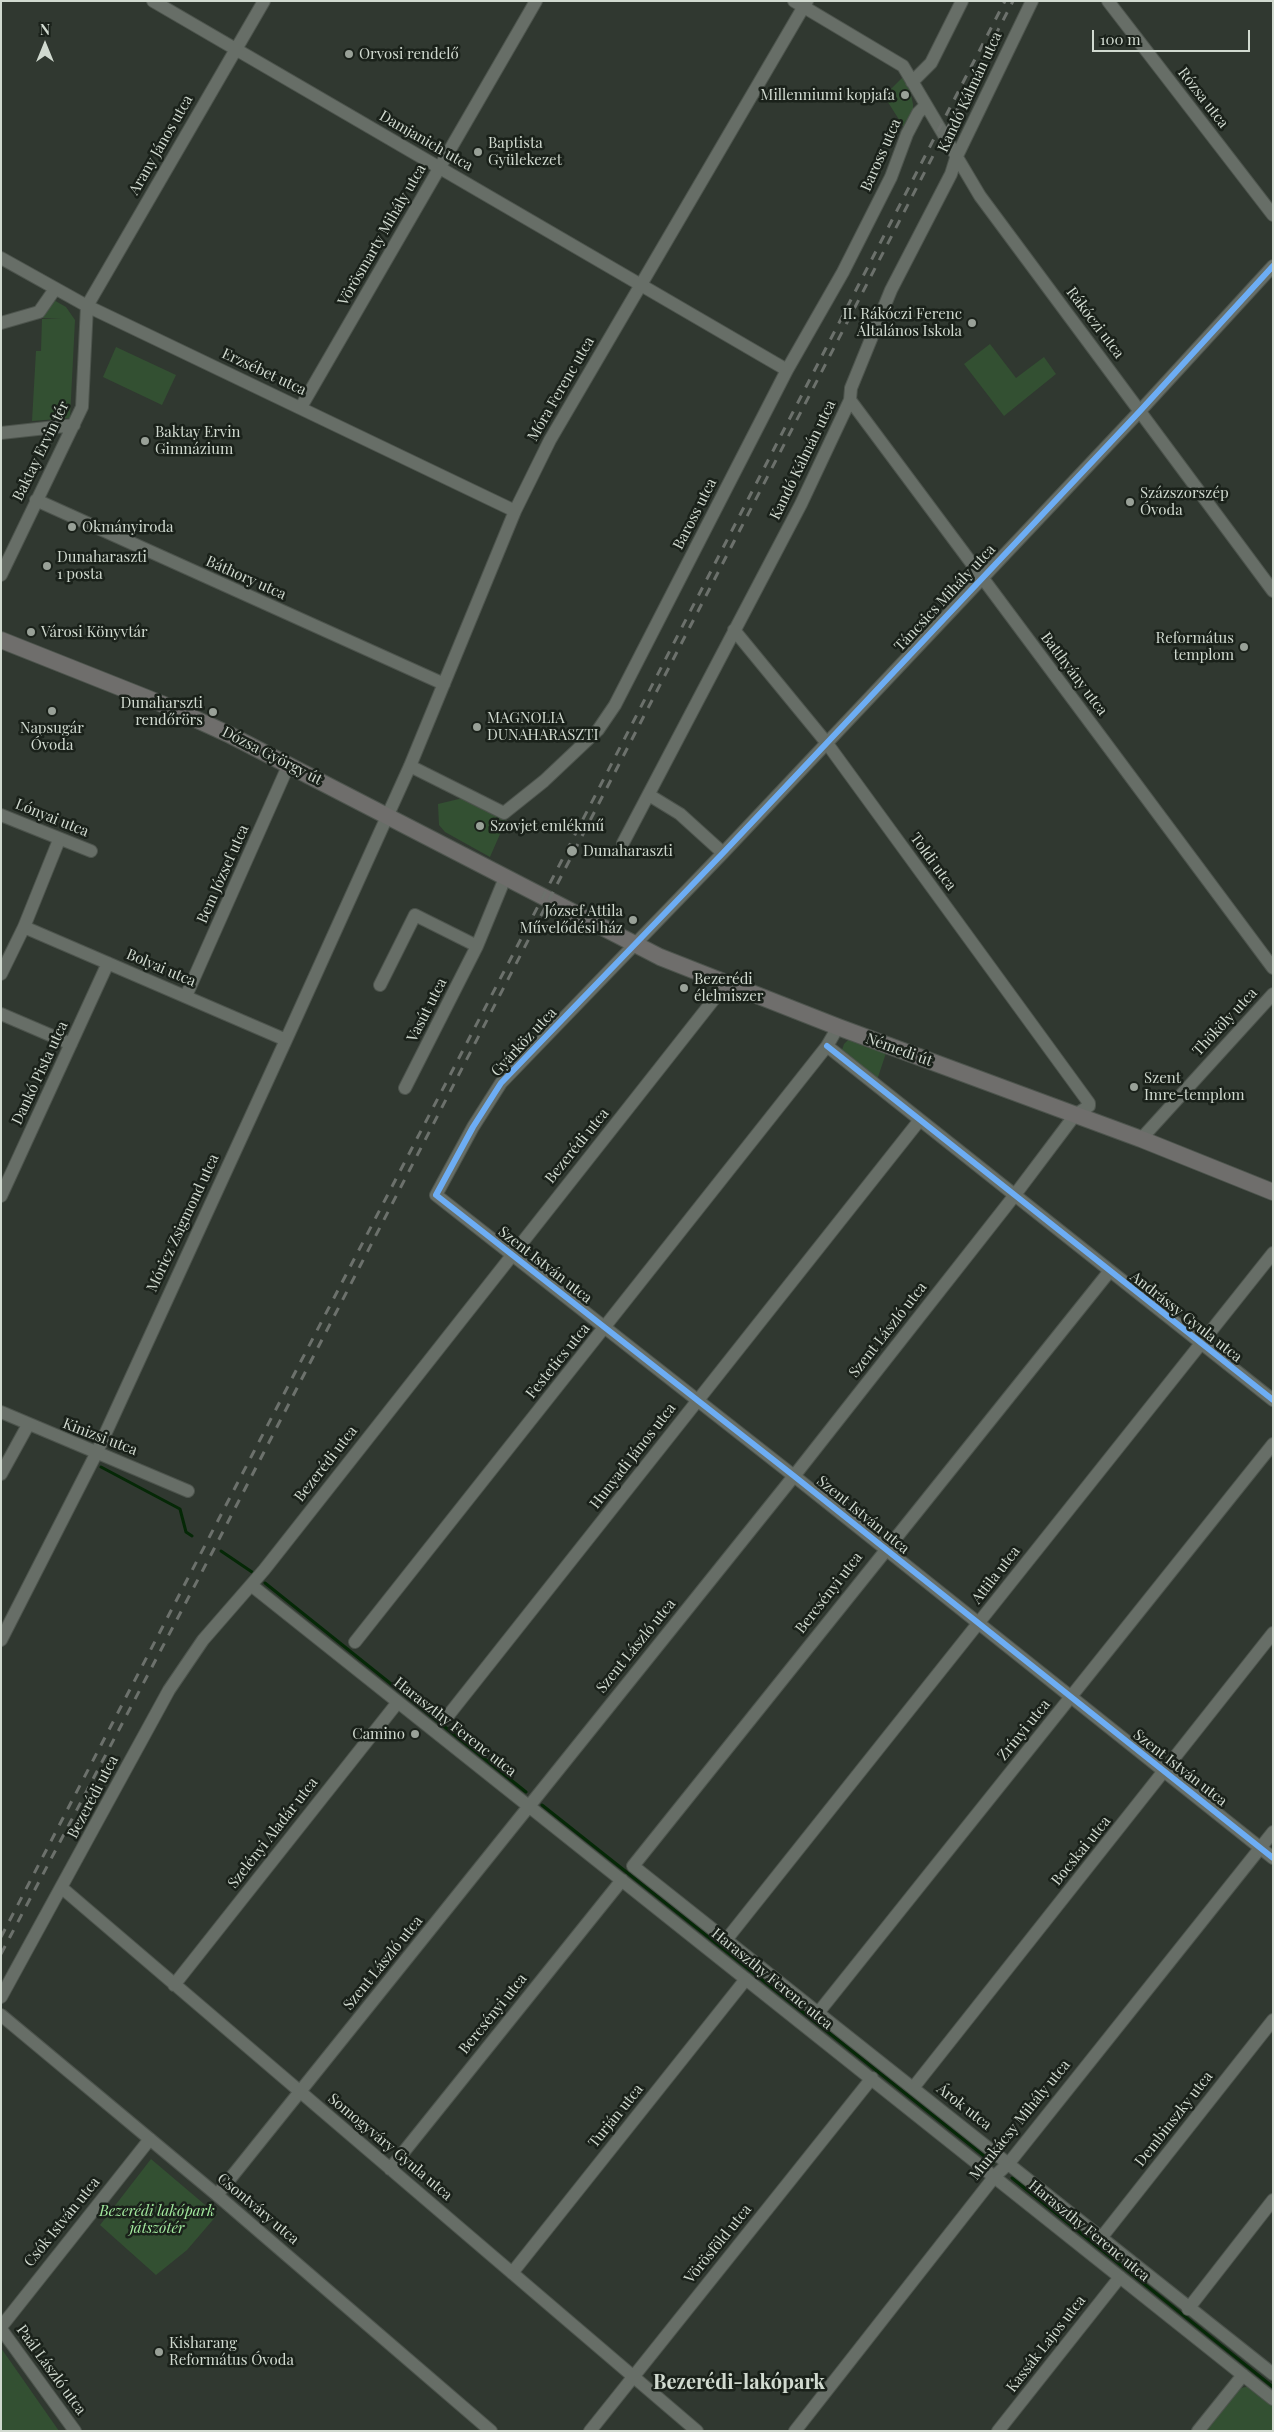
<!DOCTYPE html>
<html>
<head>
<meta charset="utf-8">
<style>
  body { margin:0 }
  #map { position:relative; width:1274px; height:2432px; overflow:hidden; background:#303830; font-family:"Playfair Display",serif }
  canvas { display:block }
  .frame { position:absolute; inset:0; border:2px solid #d1dad0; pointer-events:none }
  .north { position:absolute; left:20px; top:20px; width:50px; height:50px; -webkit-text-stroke:4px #1a211a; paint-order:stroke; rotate:0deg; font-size:14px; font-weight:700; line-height:20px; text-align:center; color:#d1dad0 }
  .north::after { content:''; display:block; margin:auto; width:18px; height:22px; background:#d1dad0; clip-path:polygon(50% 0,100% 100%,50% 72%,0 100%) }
  .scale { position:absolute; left:1092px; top:30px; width:158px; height:22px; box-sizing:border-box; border:2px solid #d1dad0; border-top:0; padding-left:6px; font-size:15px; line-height:18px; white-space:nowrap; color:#d1dad0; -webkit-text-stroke:4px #1a211a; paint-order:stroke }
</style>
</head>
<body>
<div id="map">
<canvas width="1274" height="2432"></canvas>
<div class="frame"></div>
<div class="north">N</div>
<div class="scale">100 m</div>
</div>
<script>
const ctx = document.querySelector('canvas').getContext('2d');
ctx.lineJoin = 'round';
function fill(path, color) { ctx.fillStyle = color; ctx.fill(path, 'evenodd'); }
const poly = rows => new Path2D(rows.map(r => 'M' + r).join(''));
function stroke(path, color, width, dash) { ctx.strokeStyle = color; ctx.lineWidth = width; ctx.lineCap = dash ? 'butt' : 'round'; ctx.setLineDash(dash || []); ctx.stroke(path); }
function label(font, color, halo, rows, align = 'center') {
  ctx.font = font + ' "Playfair Display",serif'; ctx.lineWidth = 5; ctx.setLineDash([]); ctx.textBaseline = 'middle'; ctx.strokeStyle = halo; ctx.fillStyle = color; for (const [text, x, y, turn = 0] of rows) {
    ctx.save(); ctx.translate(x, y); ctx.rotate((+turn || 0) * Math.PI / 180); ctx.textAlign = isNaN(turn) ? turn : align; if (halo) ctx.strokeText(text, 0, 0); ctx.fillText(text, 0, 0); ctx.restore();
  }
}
const green = poly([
  [903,77,910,91,913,104,913,113,905,129,884,96],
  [52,299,66,307,75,320,70,418,32,421,36,351,41,351,42,319,61,319,42,318],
  [990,344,1016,378,1044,357,1056,374,1004,416,964,364],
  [116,347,176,375,162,405,103,377],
  [463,798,507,818,490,857,445,832,439,825,438,804],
  [849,1039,886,1053,877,1080,842,1050,844,1044],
  [151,2159,217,2215,187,2250,156,2275,100,2225],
  [1,2348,59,2431,1,2431],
  [1249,2386,1273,2405,1273,2431,1205,2431,1238,2389]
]);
const stream = poly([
  [101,1467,180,1509,186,1532,192,1536],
  [221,1551,252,1572],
  [265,1583,526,1792],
  [542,1805,993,2163],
  [1012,2178,1273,2387]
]);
const minor = poly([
  [153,1,787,370],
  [794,1,903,66,980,196,1273,591],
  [1108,1,1273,215],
  [912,82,931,63,962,1],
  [1,258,87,306,515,511],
  [1273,266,1140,411,723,853,501,1083,473,1127,436,1195,794,1476,1273,1858],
  [1,323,39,312,55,289],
  [850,400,1273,968],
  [301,407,536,1],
  [1,433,74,425],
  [36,500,444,684],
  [1,575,82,407,87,306,264,1],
  [410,766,504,813,544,781,598,730,615,705,787,370,843,272,891,177,907,134,918,113,925,106],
  [649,795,680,814,723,853],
  [1,815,91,851],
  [623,843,801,504,850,400,851,388,891,290,951,174,956,158,1032,1],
  [24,927,286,1040],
  [1,974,24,927,59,840],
  [380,985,415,915,477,946],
  [186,996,289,764],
  [1,1014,71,1044],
  [827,1046,1273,1400],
  [405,1088,477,946,505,878],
  [1141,1139,1273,994],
  [1,1196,108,963],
  [1109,1272,633,1866,1273,2374],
  [1,1412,188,1491],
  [1,1474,28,1425],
  [251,1585,1273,2399],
  [1,1640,96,1454,286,1040,410,766,515,511,550,440,807,1],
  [355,1642,827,1046,838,1027],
  [447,1717,919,1121],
  [62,1888,697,2431],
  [726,1940,1273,1253],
  [174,1985,398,1702],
  [1,1997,169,1690,203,1640,264,1570,726,984],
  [818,2013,1273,1444],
  [1,2015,217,2195,491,2431],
  [913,2088,1273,1633],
  [390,2169,622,1880],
  [217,2195,794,1476,1011,1200,1075,1115,1089,1106,1089,1103,826,742,734,630],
  [1101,2238,1273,2020],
  [512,2273,746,1979],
  [1188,2309,1273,2200],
  [1,2327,150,2139],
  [1,2329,75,2431],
  [590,2431,872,2078],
  [795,2431,995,2176,1009,2163,1273,1832],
  [998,2431,1120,2277],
  [1198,2431,1243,2375]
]);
const major = poly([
  [1,640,167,706,228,734,660,957,838,1027,1141,1139,1273,1192]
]);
const rail = poly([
  [1,1937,548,887,1005,1],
  [1,1954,215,1547,1013,1]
]);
const cycleway = poly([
  [1273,266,1140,411,723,853,501,1083,473,1127,436,1195,794,1476,1273,1858],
  [827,1046,1273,1400]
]);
const markers = [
  [349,54,5,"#99a198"],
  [905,95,5,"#99a198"],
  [478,152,5,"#99a198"],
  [972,323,5,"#99a198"],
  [145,441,5,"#99a198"],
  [1130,502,5,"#99a198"],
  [72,527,5,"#99a198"],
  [47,566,5,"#99a198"],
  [31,632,5,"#99a198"],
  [1244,647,5,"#99a198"],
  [52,711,5,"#99a198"],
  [213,712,5,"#99a198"],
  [477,727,5,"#99a198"],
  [480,826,5,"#99a198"],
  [572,851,6,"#99a198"],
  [633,920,5,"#99a198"],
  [684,988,5,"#99a198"],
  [1134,1087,5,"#99a198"],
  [415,1734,5,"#99a198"],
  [159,2352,5,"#99a198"]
];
const poiNames = [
  ["Orvosi rendelő",359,54],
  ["Millenniumi kopjafa",895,95,"right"],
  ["Baptista",488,143],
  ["Gyülekezet",488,160],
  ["II. Rákóczi Ferenc",962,314,"right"],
  ["Általános Iskola",962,331,"right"],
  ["Baktay Ervin",155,432],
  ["Gimnázium",155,449],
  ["Százszorszép",1140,493],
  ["Óvoda",1140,510],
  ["Okmányiroda",82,527],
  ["Dunaharaszti",57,557],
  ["1 posta",57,574],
  ["Városi Könyvtár",41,632],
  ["Református",1234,638,"right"],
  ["templom",1234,655,"right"],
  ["Dunaharszti",203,703,"right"],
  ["rendőrörs",203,720,"right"],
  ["MAGNOLIA",487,718],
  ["DUNAHARASZTI",487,735],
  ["Napsugár",52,728,"center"],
  ["Óvoda",52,745,"center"],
  ["Szovjet emlékmű",490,826],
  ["Dunaharaszti",583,851],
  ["József Attila",623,911,"right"],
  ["Művelődési ház",623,928,"right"],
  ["Bezerédi",694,979],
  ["élelmiszer",694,996],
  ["Szent",1144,1078],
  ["Imre-templom",1144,1095],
  ["Camino",405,1734,"right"],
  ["Kisharang",169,2343],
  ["Református Óvoda",169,2360]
];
const streetNames = [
  ["Kandó Kálmán utca",970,92,-65],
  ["Rózsa utca",1203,98,52],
  ["Damjanich utca",426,141,30],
  ["Arany János utca",161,145,-60],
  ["Baross utca",881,155,-66],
  ["Vörösmarty Mihály utca",382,235,-60],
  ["Rákóczi utca",1095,323,53],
  ["Erzsébet utca",264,372,25],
  ["Móra Ferenc utca",561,389,-60],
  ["Baktay Ervin tér",41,451,-64],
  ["Kandó Kálmán utca",803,460,-64],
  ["Baross utca",695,514,-63],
  ["Báthory utca",246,578,24],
  ["Táncsics Mihály utca",945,598,-47],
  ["Batthyány utca",1074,674,53],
  ["Dózsa György út",272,756,27],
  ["Lónyai utca",52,818,22],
  ["Toldi utca",933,862,54],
  ["Bem József utca",223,874,-66],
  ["Bolyai utca",161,968,23],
  ["Vasút utca",427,1010,-63],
  ["Thököly utca",1225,1022,-47],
  ["Gyárköz utca",524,1042,-47],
  ["Némedi út",899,1050,20],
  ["Dankó Pista utca",40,1073,-65],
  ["Bezerédi utca",577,1146,-51],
  ["Móricz Zsigmond utca",183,1223,-65],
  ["Szent István utca",545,1265,38],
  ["Andrássy Gyula utca",1186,1317,38],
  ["Szent László utca",888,1330,-52],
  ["Festetics utca",558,1361,-51],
  ["Kinizsi utca",100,1437,21],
  ["Hunyadi János utca",633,1456,-52],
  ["Bezerédi utca",326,1464,-52],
  ["Szent István utca",863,1515,39],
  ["Attila utca",996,1575,-52],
  ["Bercsényi utca",829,1593,-52],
  ["Szent László utca",636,1646,-51],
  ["Haraszthy Ferenc utca",455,1727,38],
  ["Zrínyi utca",1024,1730,-51],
  ["Szent István utca",1180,1768,38],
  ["Bezerédi utca",93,1797,-62],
  ["Szelényi Aladár utca",273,1833,-52],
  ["Bocskai utca",1081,1851,-51],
  ["Szent László utca",383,1963,-51],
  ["Haraszthy Ferenc utca",772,1979,39],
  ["Bercsényi utca",493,2014,-51],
  ["Árok utca",964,2107,38],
  ["Turján utca",616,2116,-51],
  ["Dembinszky utca",1174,2119,-52],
  ["Munkácsy Mihály utca",1020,2120,-51],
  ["Somogyváry Gyula utca",390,2147,40],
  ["Csontváry utca",258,2209,40],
  ["Csók István utca",62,2222,-51],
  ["Haraszthy Ferenc utca",1089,2231,39],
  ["Vörösföld utca",718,2244,-51],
  ["Kassák Lajos utca",1046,2344,-52],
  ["Paál László utca",51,2370,54]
];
const parkNames = [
  ["Bezerédi lakópark",157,2211],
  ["játszótér",157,2228]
];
const districtNames = [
  ["Bezerédi-lakópark",739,2383]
];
fill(green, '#335032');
stroke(stream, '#052806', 3);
stroke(minor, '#4d544d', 14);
stroke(major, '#4d544d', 18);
stroke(minor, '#676e67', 12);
stroke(major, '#6f6e6c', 16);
stroke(rail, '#6c716c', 3, [9, 9]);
stroke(cycleway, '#6dadf4', 6);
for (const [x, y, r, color] of markers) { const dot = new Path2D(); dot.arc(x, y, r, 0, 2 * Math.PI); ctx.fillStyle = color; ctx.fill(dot); stroke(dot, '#1a211a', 2); }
label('15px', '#d1dad0', '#1a211a', poiNames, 'left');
label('15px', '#d1dad0', '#1a211a', streetNames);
label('italic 15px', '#a3ea9f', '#1a211a', parkNames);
label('bold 20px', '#d1dad0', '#1a211a', districtNames);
</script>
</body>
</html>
